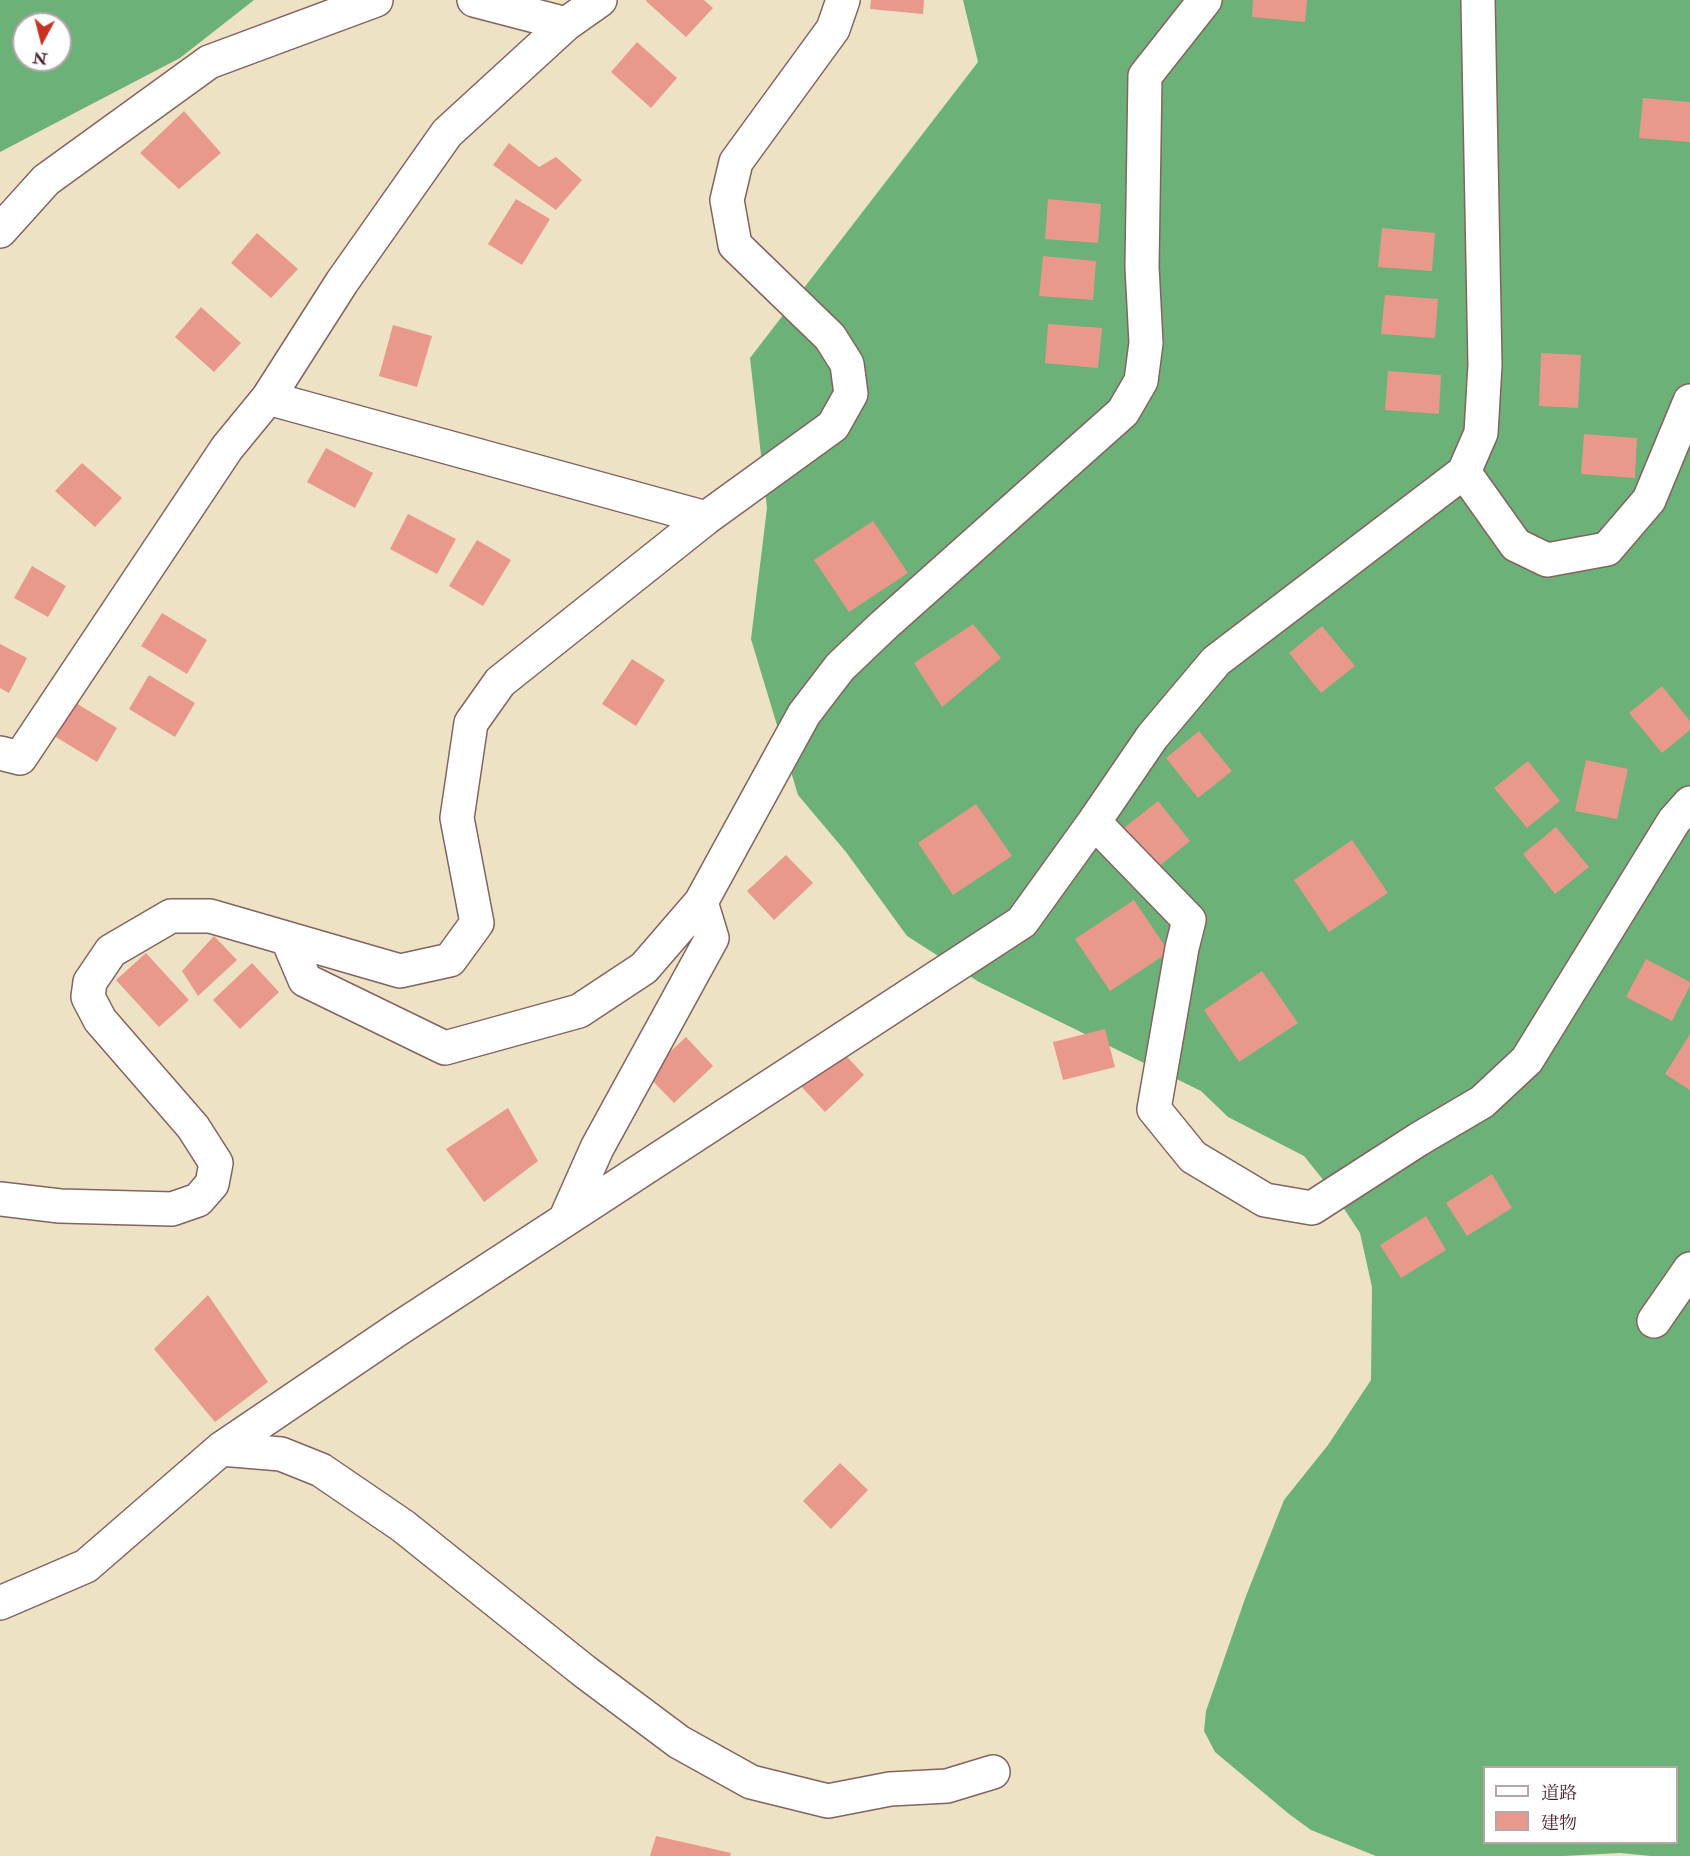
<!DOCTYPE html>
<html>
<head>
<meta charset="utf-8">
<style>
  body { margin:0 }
  #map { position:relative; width:1690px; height:1856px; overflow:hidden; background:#eee2c4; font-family:"IM FELL Double Pica","Noto Serif JP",serif }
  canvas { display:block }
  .legend { position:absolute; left:1483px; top:1766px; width:195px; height:78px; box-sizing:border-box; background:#fff; border:2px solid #b7a5aa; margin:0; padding:8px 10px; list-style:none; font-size:18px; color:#4a1f2b }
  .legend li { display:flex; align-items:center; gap:12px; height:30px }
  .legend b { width:30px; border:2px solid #b7a5aa }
  .north { position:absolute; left:12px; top:12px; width:60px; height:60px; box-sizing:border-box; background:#fff; border:2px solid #b7a5aa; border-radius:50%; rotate:187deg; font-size:16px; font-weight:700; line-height:24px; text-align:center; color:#4a1f2b }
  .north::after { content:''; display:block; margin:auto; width:21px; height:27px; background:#c8321e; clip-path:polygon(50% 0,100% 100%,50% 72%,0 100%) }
</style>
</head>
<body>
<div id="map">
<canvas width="1690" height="1856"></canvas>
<ul class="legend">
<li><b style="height:8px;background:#fff"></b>道路</li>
<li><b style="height:16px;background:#e8998b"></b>建物</li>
</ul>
<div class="north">N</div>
</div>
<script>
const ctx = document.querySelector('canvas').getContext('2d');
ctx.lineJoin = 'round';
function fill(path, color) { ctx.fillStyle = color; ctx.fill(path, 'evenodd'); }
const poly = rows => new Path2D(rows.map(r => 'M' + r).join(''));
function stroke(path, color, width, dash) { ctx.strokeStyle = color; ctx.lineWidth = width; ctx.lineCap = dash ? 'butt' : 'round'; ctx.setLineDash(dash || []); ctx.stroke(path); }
const forest = poly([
  [0,0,254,0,180,58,0,152],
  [24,24,60,24,60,60,24,60],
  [963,0,1690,0,1690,1856,1651,1856,1620,1853,1563,1856,1376,1856,1311,1830,1289,1814,1215,1752,1204,1731,1206,1711,1246,1596,1284,1500,1328,1445,1371,1380,1372,1287,1360,1233,1333,1192,1304,1156,1228,1117,1201,1091,979,982,907,936,846,852,798,795,751,639,767,508,750,358,978,62],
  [1484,1768,1676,1768,1676,1842,1484,1842]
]);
const building = poly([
  [647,0,704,0,713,8,686,37,646,1],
  [871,0,924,0,923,14,870,9],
  [1253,0,1307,0,1305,22,1252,17],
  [637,42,677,78,651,108,611,72],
  [1643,98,1690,102,1690,142,1639,138],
  [184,111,221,153,179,189,140,153],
  [509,143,539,167,556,157,582,180,556,210,493,165],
  [516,199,550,219,522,265,488,244],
  [1048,199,1101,204,1098,243,1045,239],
  [1382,228,1435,233,1432,271,1378,267],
  [257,233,298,269,271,298,231,263],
  [1043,256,1096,261,1093,300,1039,296],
  [1385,295,1438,299,1435,338,1381,334],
  [201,307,241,343,214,372,175,337],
  [1048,324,1102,328,1098,368,1045,363],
  [393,325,432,336,417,387,379,376],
  [1541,353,1581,355,1578,408,1539,406],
  [1388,371,1441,375,1439,414,1385,410],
  [1584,434,1637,438,1635,478,1581,474],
  [326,448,373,473,355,508,307,482],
  [82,463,122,498,95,527,55,491],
  [408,514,456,539,437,574,390,549],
  [873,521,908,573,849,612,814,560],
  [477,540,511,560,483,606,449,586],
  [32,566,66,586,48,617,14,598],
  [162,613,207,640,187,674,141,646],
  [973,624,1001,658,942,707,914,663],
  [1322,626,1355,666,1321,693,1289,653],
  [0,644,27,658,9,693,0,688],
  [632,659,665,680,636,726,602,704],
  [149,675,195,703,175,737,129,709],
  [1662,686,1690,721,1690,730,1662,753,1629,713],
  [71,700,117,728,97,762,51,734],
  [1199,731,1232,771,1198,798,1166,758],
  [1586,760,1628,769,1617,819,1575,811],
  [1528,761,1560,801,1527,828,1494,788],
  [1158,801,1190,841,1157,868,1124,828],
  [976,804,1012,856,953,895,918,843],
  [1556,827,1589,867,1555,894,1523,854],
  [1352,840,1388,893,1329,932,1294,880],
  [786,855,813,883,774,920,747,891],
  [1134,900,1169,952,1110,991,1075,939],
  [214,936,237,960,198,996,182,971],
  [146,953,189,1000,159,1027,116,980],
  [1646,959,1690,982,1690,986,1672,1021,1626,997],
  [252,963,279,992,240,1029,213,1000],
  [1262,971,1298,1023,1239,1062,1204,1010],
  [1105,1029,1115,1067,1063,1080,1053,1042],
  [1690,1034,1690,1090,1665,1074],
  [686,1037,713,1066,674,1103,646,1074],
  [837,1046,864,1075,825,1112,798,1083],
  [508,1108,538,1161,484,1202,446,1149],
  [1492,1174,1512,1208,1467,1236,1446,1203],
  [1426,1216,1446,1250,1401,1278,1380,1245],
  [208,1295,268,1382,215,1422,154,1349],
  [840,1463,868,1490,831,1529,803,1501],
  [656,1836,731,1853,730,1856,650,1856]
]);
const minor = poly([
  [474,0,566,24],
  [1478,0,1485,365,1481,433,1464,472,1216,661,1152,737,1094,822,1189,920,1182,948,1154,1109,1193,1157,1265,1200,1312,1208,1419,1139,1482,1102,1527,1060,1674,821,1690,803],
  [0,231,46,180,209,62,376,0],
  [268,398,706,518],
  [1464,472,1516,545,1547,560,1607,549,1649,500,1690,401],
  [0,753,20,758,227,448,268,398,342,282,447,133,566,24,600,0],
  [288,940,305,980,445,1048,579,1011,644,968,701,902,804,714,840,667,883,626,1123,412,1141,381,1146,343,1142,267,1145,76,1205,0],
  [0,1199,60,1206,172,1209,198,1200,212,1184,216,1163,193,1127,100,1020,88,997,90,982,111,951,171,916,210,916,400,971,450,960,477,923,457,818,471,723,500,682,706,518,833,426,851,394,847,364,830,337,735,245,727,200,736,162,833,29,843,0],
  [565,1220,1022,922,1094,822],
  [1654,1321,1690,1269],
  [221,1449,281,1454,321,1470,403,1526,584,1671,679,1742,751,1782,828,1801,890,1789,947,1786,993,1772],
  [0,1603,86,1566,221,1449,398,1329,565,1220,597,1148,712,938,701,902]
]);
fill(forest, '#6cb177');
fill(building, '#e8998b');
stroke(minor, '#836361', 36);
stroke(minor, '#fff', 33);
</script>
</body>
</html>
